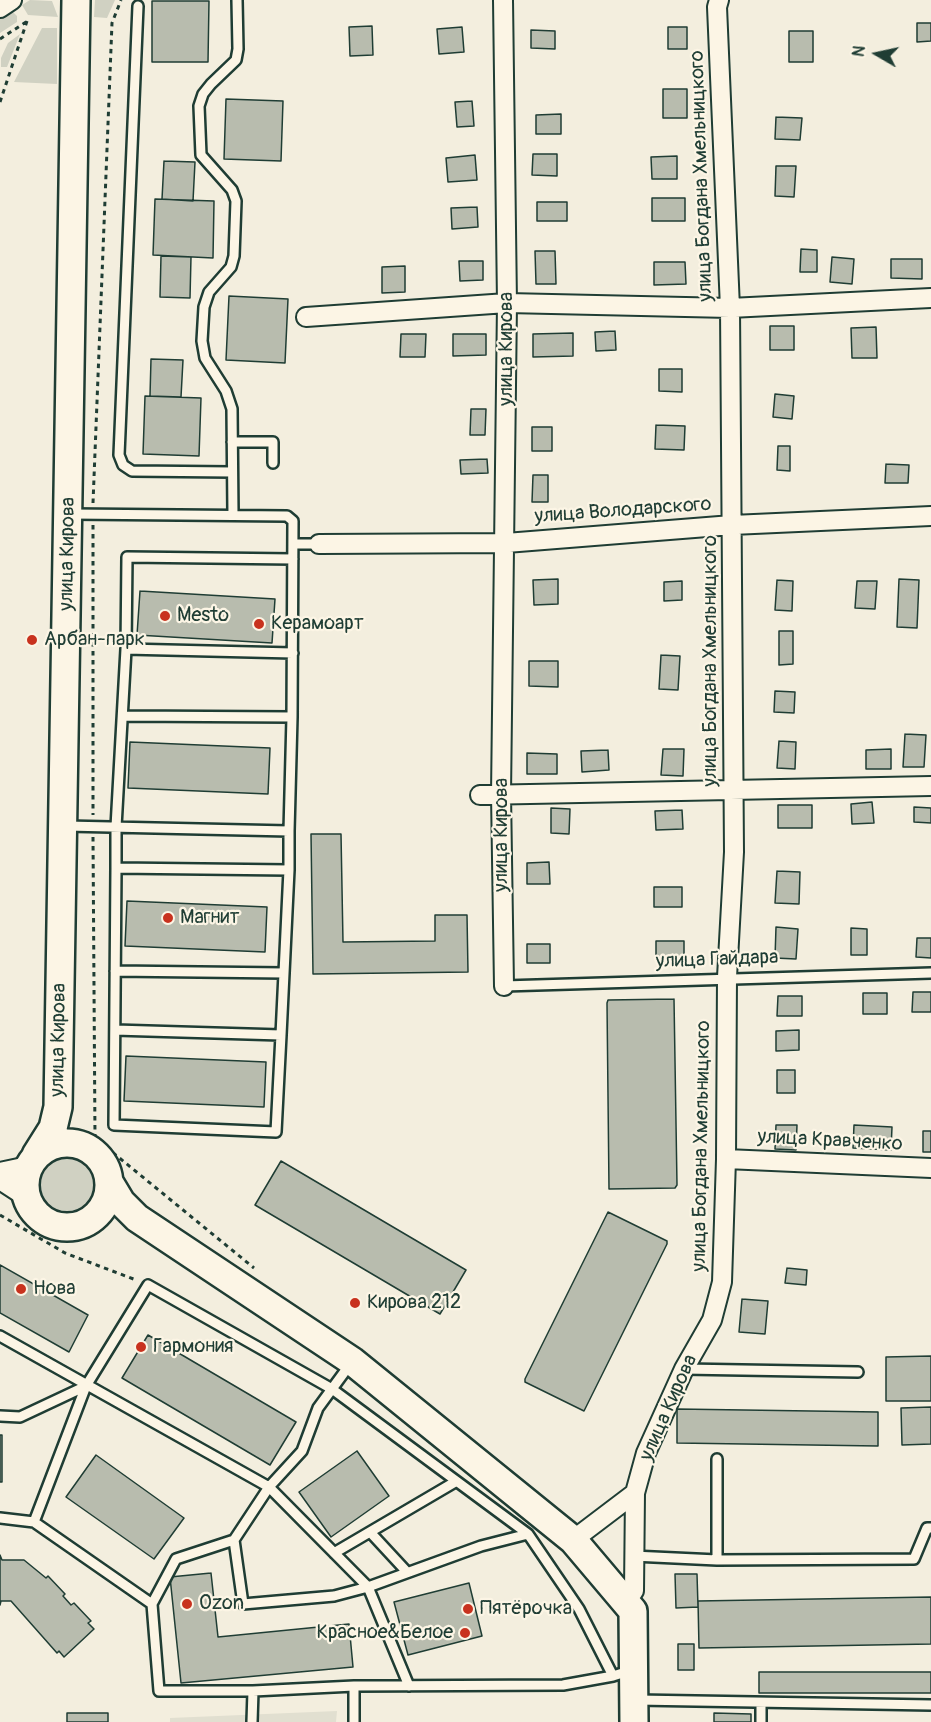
<!DOCTYPE html>
<html>
<head>
<meta charset="utf-8">
<style>
  body { margin:0 }
  #map { position:relative; width:931px; height:1722px; overflow:hidden; background:#f3eede; font-family:Pangolin,sans-serif }
  canvas { display:block }
  .north { position:absolute; left:847px; top:24px; width:60px; height:60px; -webkit-text-stroke:4px #fcf5e5; paint-order:stroke; rotate:279deg; font-size:16px; font-weight:700; line-height:24px; text-align:center; color:#1f3d34 }
  .north::after { content:''; display:block; margin:auto; width:21px; height:27px; background:#1f3d34; clip-path:polygon(50% 0,100% 100%,50% 72%,0 100%) }
</style>
</head>
<body>
<div id="map">
<canvas width="931" height="1722"></canvas>
<div class="north">N</div>
</div>
<script>
const ctx = document.querySelector('canvas').getContext('2d');
ctx.lineJoin = 'round';
function fill(path, color) { ctx.fillStyle = color; ctx.fill(path, 'evenodd'); }
const poly = rows => new Path2D(rows.map(r => 'M' + r).join(''));
function stroke(path, color, width, dash) { ctx.strokeStyle = color; ctx.lineWidth = width; ctx.lineCap = dash ? 'butt' : 'round'; ctx.setLineDash(dash || []); ctx.stroke(path); }
function label(font, color, halo, rows, align = 'center') {
  ctx.font = font + ' Pangolin,sans-serif'; ctx.lineWidth = 4.5; ctx.setLineDash([]); ctx.textBaseline = 'middle'; ctx.strokeStyle = halo; ctx.fillStyle = color; for (const [text, x, y, turn = 0] of rows) {
    ctx.save(); ctx.translate(x, y); ctx.rotate((+turn || 0) * Math.PI / 180); ctx.textAlign = isNaN(turn) ? turn : align; if (halo) ctx.strokeText(text, 0, 0); ctx.fillText(text, 0, 0); ctx.restore();
  }
}
const built = poly([
  [337,1711,336,1722,170,1722,170,1718]
]);
const green = poly([
  [30,0,52,1,58,17,28,15,22,5],
  [95,0,115,0,107,18,94,17],
  [12,11,17,16,17,22,0,33,0,19],
  [42,28,57,28,57,84,14,82],
  [20,34,7,67,1,67,1,58,8,43],
  '31 1185a36 36 0 1 1 72 0a36 36 0 1 1-72 0Z'
]);
const building = poly([
  [152,1,209,1,208,62,152,62,152,1],
  [917,23,931,23,931,41,917,42,917,23],
  [372,26,373,55,350,56,349,27,372,26],
  [462,27,464,52,439,54,437,29,462,27],
  [668,27,687,27,687,49,668,49,668,27],
  [531,30,555,31,555,49,531,48,531,30],
  [789,31,813,31,813,62,789,62,789,31],
  [663,89,687,89,687,118,663,118,663,89],
  [226,99,283,101,281,161,224,159,226,99],
  [472,101,474,126,457,127,455,102,472,101],
  [561,114,561,134,536,134,536,115,561,114],
  [776,117,802,118,800,140,775,139,776,117],
  [533,154,557,154,557,176,532,175,533,154],
  [475,155,477,180,448,182,446,158,475,155],
  [677,156,677,179,652,179,651,157,677,156],
  [164,161,195,162,193,201,162,199,164,161],
  [776,166,796,166,794,197,775,196,776,166],
  [652,198,685,198,685,221,652,221,652,198],
  [155,199,214,201,213,258,153,255,155,199],
  [537,202,567,202,567,221,537,221,537,202],
  [477,207,478,227,452,229,451,208,477,207],
  [801,249,817,250,817,272,800,272,801,249],
  [535,251,555,251,556,284,536,284,535,251],
  [161,256,191,257,190,298,160,297,161,256],
  [832,257,854,259,852,284,830,282,832,257],
  [891,259,922,259,922,279,891,278,891,259],
  [459,261,483,261,483,280,460,281,459,261],
  [654,262,685,262,686,284,654,285,654,262],
  [405,266,405,292,382,293,382,267,405,266],
  [229,296,288,299,285,363,226,360,229,296],
  [770,326,794,326,794,350,770,350,770,326],
  [876,327,877,358,852,358,851,328,876,327],
  [615,331,616,350,596,351,595,332,615,331],
  [573,333,573,356,533,357,533,334,573,333],
  [401,334,426,334,425,357,400,357,401,334],
  [453,334,486,334,486,355,453,356,453,334],
  [151,359,183,360,181,397,150,396,151,359],
  [659,369,682,369,682,392,659,391,659,369],
  [775,394,794,396,792,419,773,417,775,394],
  [145,396,201,398,199,456,143,454,145,396],
  [471,409,486,409,485,435,470,435,471,409],
  [656,425,685,426,684,450,655,449,656,425],
  [532,427,552,427,552,451,532,451,532,427],
  [778,446,790,446,790,471,777,470,778,446],
  [487,459,488,473,461,474,460,460,487,459],
  [886,464,909,465,908,483,885,483,886,464],
  [533,475,548,475,548,502,532,502,533,475],
  [558,579,558,604,534,605,533,580,558,579],
  [899,579,919,580,917,628,897,627,899,579],
  [777,580,793,581,792,611,775,610,777,580],
  [682,581,682,600,664,601,664,582,682,581],
  [857,581,877,581,875,609,855,608,857,581],
  [140,591,275,599,272,643,137,635,140,591],
  [779,631,793,631,793,664,779,665,779,631],
  [661,655,680,656,678,690,659,689,661,655],
  [529,661,558,661,558,687,529,686,529,661],
  [775,691,795,692,794,713,774,712,775,691],
  [905,734,926,735,924,767,903,767,905,734],
  [779,741,796,742,795,769,777,768,779,741],
  [130,742,270,748,268,794,128,788,130,742],
  [663,749,684,749,683,776,661,775,663,749],
  [891,749,891,769,866,769,866,750,891,749],
  [608,750,609,770,582,772,581,751,608,750],
  [527,753,557,754,557,774,527,774,527,753],
  [872,802,874,823,852,824,851,804,872,802],
  [778,805,812,805,812,828,778,828,778,805],
  [914,807,931,808,931,823,914,822,914,807],
  [551,808,570,809,569,834,551,833,551,808],
  [682,810,683,829,656,830,655,811,682,810],
  [311,834,341,834,343,942,435,941,435,915,467,915,468,972,313,974,311,834],
  [549,862,550,884,527,884,527,863,549,862],
  [777,871,800,872,799,904,775,903,777,871],
  [654,887,682,887,682,907,654,907,654,887],
  [127,901,267,907,265,952,125,946,127,901],
  [776,927,798,929,796,959,775,958,776,927],
  [851,928,867,929,867,955,851,955,851,928],
  [917,938,931,938,931,958,916,957,917,938],
  [656,941,684,941,684,959,656,960,656,941],
  [527,944,550,944,550,963,527,963,527,944],
  [913,992,931,992,931,1012,912,1012,913,992],
  [863,993,887,993,887,1014,863,1014,863,993],
  [778,996,802,996,802,1016,777,1016,778,996],
  [674,999,677,1185,675,1188,609,1189,607,1003,608,1000,674,999],
  [799,1030,799,1050,776,1051,776,1031,799,1030],
  [126,1056,266,1062,264,1107,124,1101,126,1056],
  [777,1070,795,1070,795,1093,777,1093,777,1070],
  [776,1125,797,1125,796,1150,775,1149,776,1125],
  [854,1125,892,1127,891,1150,853,1148,854,1125],
  [923,1131,931,1131,931,1152,923,1152,923,1131],
  [281,1161,466,1270,440,1314,255,1205,281,1161],
  [608,1212,667,1241,667,1244,584,1411,525,1382,525,1379,608,1212],
  [0,1265,88,1315,69,1352,0,1313,0,1265],
  [787,1268,807,1270,806,1285,785,1283,787,1268],
  [742,1299,768,1301,765,1334,739,1332,742,1299],
  [148,1335,296,1422,270,1465,122,1378,148,1335],
  [931,1356,931,1401,886,1401,886,1357,931,1356],
  [931,1407,931,1444,902,1445,901,1408,931,1407],
  [677,1409,878,1412,878,1446,677,1443,677,1409],
  [0,1435,2,1435,2,1482,0,1482,0,1435],
  [357,1451,389,1496,331,1537,299,1492,357,1451],
  [96,1455,184,1518,154,1559,66,1497,96,1455],
  [0,1555,2,1560,24,1560,46,1578,48,1576,65,1594,63,1596,71,1605,74,1603,91,1621,88,1623,94,1629,64,1657,59,1651,57,1653,11,1601,1,1601,0,1605,0,1555],
  [211,1573,218,1637,349,1624,353,1667,181,1683,170,1577,211,1573],
  [675,1574,697,1574,698,1607,676,1608,675,1574],
  [469,1583,482,1636,408,1655,394,1602,469,1583],
  [931,1597,931,1644,699,1648,698,1601,931,1597],
  [678,1644,694,1644,694,1670,678,1670,678,1644],
  [759,1672,931,1672,931,1693,759,1693,759,1672],
  [67,1713,108,1713,108,1722,67,1722,67,1713],
  [714,1713,751,1714,751,1722,714,1722,714,1713]
]);
const path = poly([
  [0,39,26,22],
  [0,102,27,21],
  [93,503,112,23,121,0],
  [93,525,93,815],
  [93,837,95,1138,254,1268],
  [0,1215,65,1253,136,1280]
]);
const service = poly([
  [138,6,119,455,123,465,132,471,232,472],
  [232,442,273,442,273,463],
  [71,514,287,516,293,521,292,717,123,716],
  [233,515,232,409,226,391,205,358,202,341,204,307,209,292,231,267,234,256,236,201,232,190,201,155,199,106,203,94,211,84,236,60,238,49,237,0],
  [293,544,319,544],
  [126,649,293,653],
  [66,826,289,831,289,870,116,868],
  [289,831,292,717],
  [115,971,284,973,289,870,281,1035,276,1132,114,1125,116,868,116,827,126,649,127,557,293,559],
  [504,986,931,973],
  [115,1030,281,1035],
  [0,1336,269,1487,234,1540,243,1604,334,1596,368,1587,481,1546,528,1534],
  [351,1363,318,1408,302,1451,269,1487,368,1587,409,1686],
  [684,1369,858,1372],
  [0,1416,20,1417,86,1386],
  [717,1459,717,1560],
  [0,1518,34,1522,152,1604],
  [34,1522,86,1386,148,1285,332,1389,528,1534,579,1609,613,1676],
  [370,1532,407,1572],
  [234,1540,176,1559,152,1604,159,1691,253,1691,354,1686,563,1685,613,1676,632,1670],
  [334,1553,455,1482],
  [633,1556,717,1560,914,1559,927,1528,931,1528],
  [637,1700,931,1705],
  [252,1722,253,1691],
  [354,1722,354,1686],
  [761,1722,761,1703]
]);
const minor = poly([
  [503,0,507,303,501,794,504,986],
  [0,8,12,0],
  [306,317,507,303,730,308,931,298],
  [319,544,506,543,732,525,931,516],
  [480,795,931,786],
  [726,1159,931,1168],
  [0,1172,28,1166],
  [0,1180,26,1197],
  [573,1540,635,1493],
  [634,1591,635,1493,646,1453,684,1369,712,1320,722,1282,726,1159,727,977,734,852,730,308,717,7,719,0]
]);
const primary = poly([
  '25 1185a42 42 0 1 1 84 0a42 42 0 1 1-84 0Z',
  [36,1155,53,1128,58,1107,76,0],
  [109,1182,121,1202,137,1218,352,1361,573,1540,633,1611,634,1722]
]);
const markers = [
  [165,616,6,"#c8321e"],
  [259,624,6,"#c8321e"],
  [32,640,6,"#c8321e"],
  [168,918,6,"#c8321e"],
  [21,1289,6,"#c8321e"],
  [355,1303,6,"#c8321e"],
  [141,1347,6,"#c8321e"],
  [187,1604,6,"#c8321e"],
  [468,1609,6,"#c8321e"],
  [465,1633,6,"#c8321e"]
];
const streetNames = [
  ["улица Богдана Хмельницкого",702,176,-92],
  ["улица Кирова",507,349,-90],
  ["улица Володарского",623,511,-4],
  ["улица Кирова",68,554,-89],
  ["улица Богдана Хмельницкого",711,661,-90],
  ["улица Кирова",502,835,-90],
  ["улица Гайдара",717,960,-2],
  ["улица Кирова",59,1040,-89],
  ["улица Кравченко",830,1141,3],
  ["улица Богдана Хмельницкого",702,1146,-89],
  ["улица Кирова",669,1408,-66]
];
const poiNames = [
  ["Mesto",177,616],
  ["Керамоарт",271,624],
  ["Арбан-парк",44,640],
  ["Магнит",180,918],
  ["Нова",33,1289],
  ["Кирова 212",367,1303],
  ["Гармония",153,1347],
  ["Ozon",199,1604],
  ["Пятёрочка",480,1609],
  ["Красное&Белое",453,1633,"right"]
];
fill(built, '#e1dfd0');
fill(green, '#d0d1c2');
fill(building, '#b8bcae');
stroke(building, '#1f3d34', 1.5);
stroke(service, '#1f3d34', 14);
stroke(minor, '#1f3d34', 22);
stroke(primary, '#1f3d34', 32);
stroke(path, '#1f3d34', 3, [4.5, 4.5]);
stroke(service, '#fcf5e5', 9);
stroke(minor, '#fcf5e5', 18);
stroke(primary, '#fcf5e5', 27);
for (const [x, y, r, color] of markers) { const dot = new Path2D(); dot.arc(x, y, r, 0, 2 * Math.PI); ctx.fillStyle = color; ctx.fill(dot); stroke(dot, '#fcf5e5', 2); }
label('20px', '#1f3d34', '#fcf5e5', streetNames);
label('20px', '#1f3d34', '#fcf5e5', poiNames, 'left');
</script>
</body>
</html>
